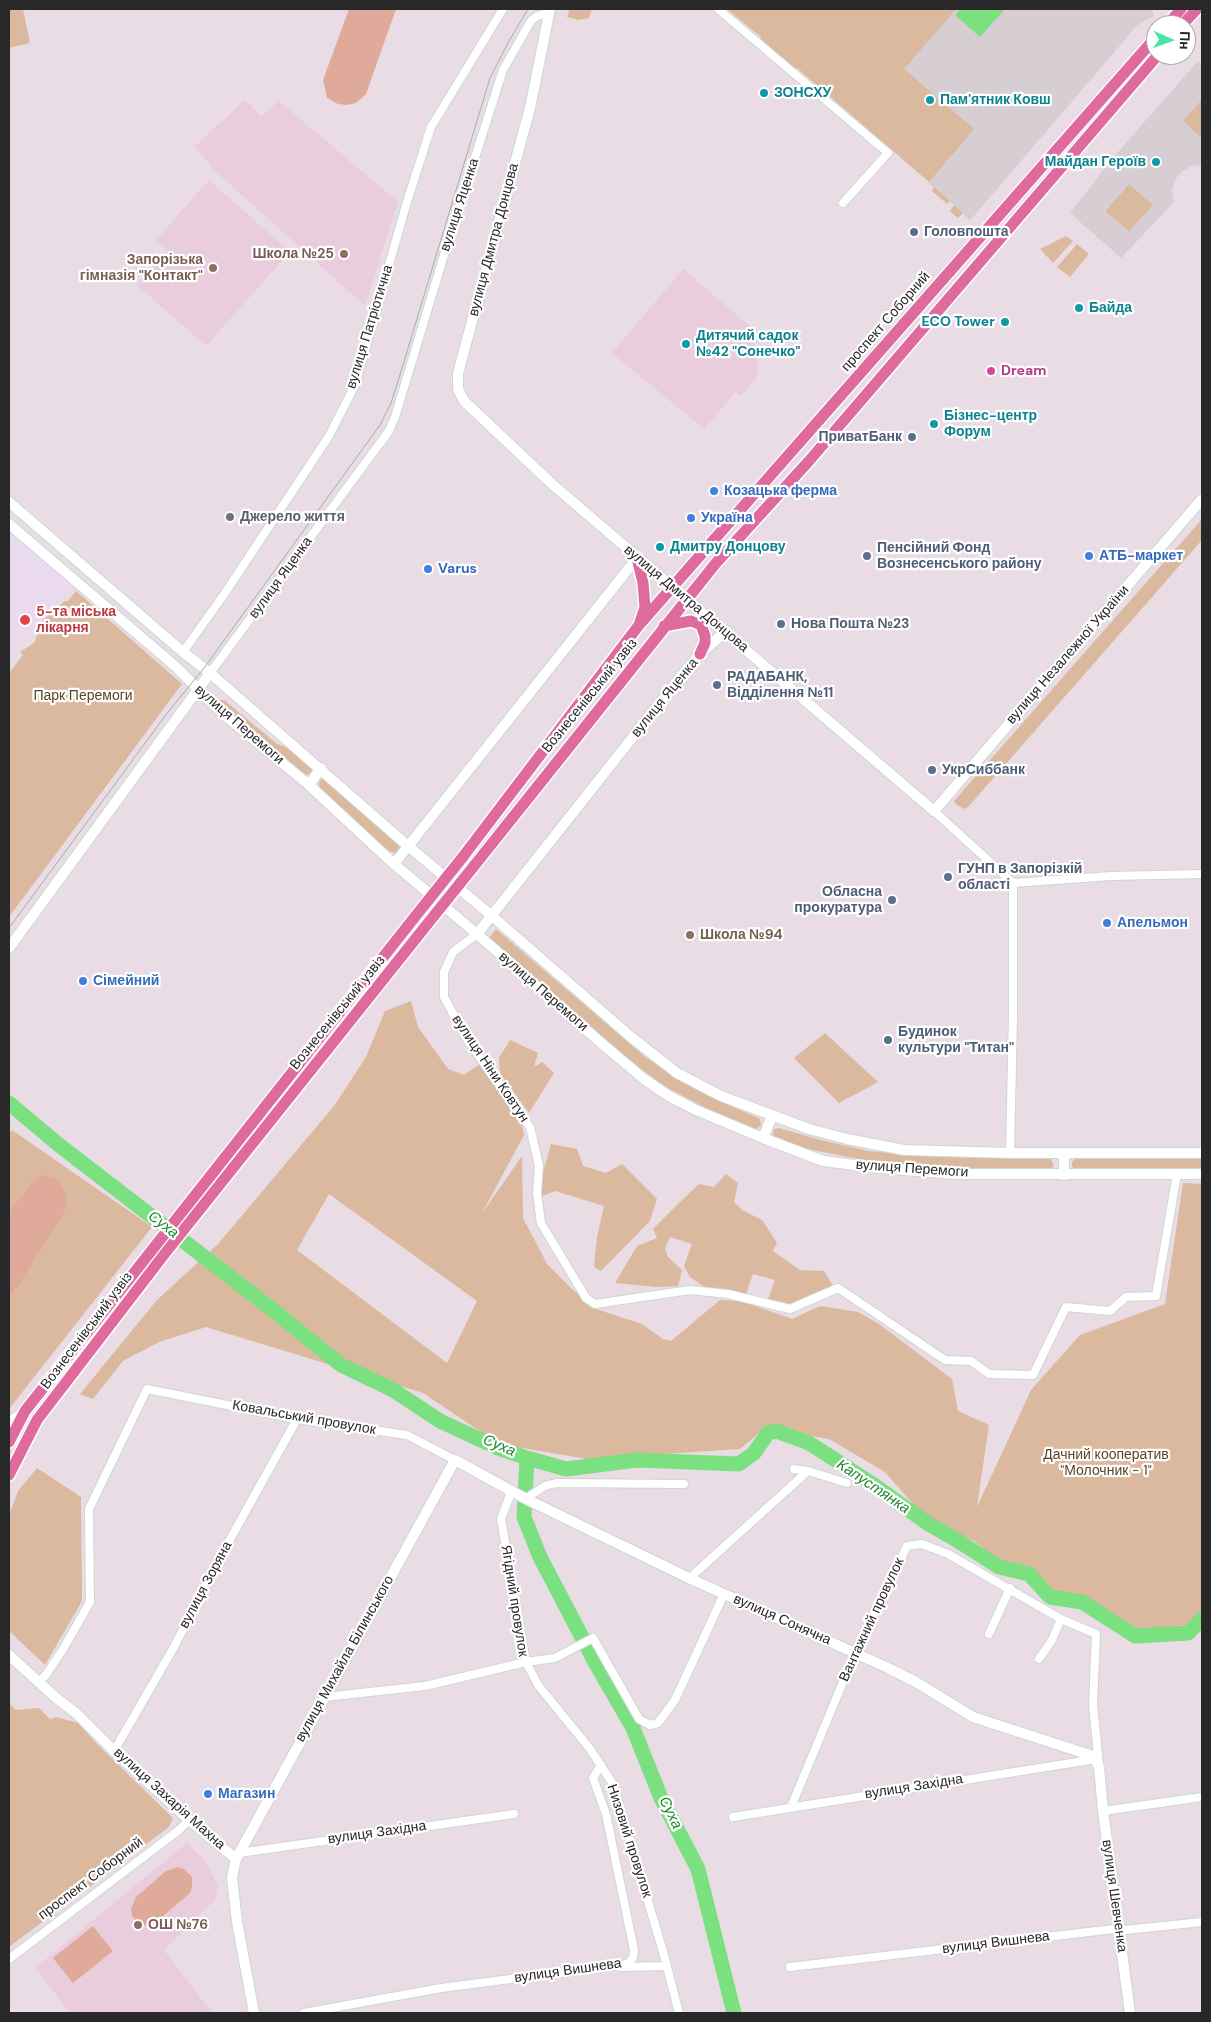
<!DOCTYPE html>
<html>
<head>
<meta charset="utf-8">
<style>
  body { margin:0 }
  #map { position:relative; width:1211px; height:2022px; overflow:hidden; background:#e9dce4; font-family:"DM Sans",sans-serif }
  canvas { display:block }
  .frame { position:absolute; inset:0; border:10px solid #282828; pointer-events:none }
  .north { position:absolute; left:1146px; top:15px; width:50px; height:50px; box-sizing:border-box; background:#fff; border:1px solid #a9a9a9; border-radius:50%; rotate:92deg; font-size:14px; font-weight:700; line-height:20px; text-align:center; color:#282828 }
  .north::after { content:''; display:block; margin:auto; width:18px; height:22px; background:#4de4a9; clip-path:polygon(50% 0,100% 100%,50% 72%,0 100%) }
</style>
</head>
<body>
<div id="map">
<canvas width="1211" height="2022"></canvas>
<div class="frame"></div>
<div class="north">Пн</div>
</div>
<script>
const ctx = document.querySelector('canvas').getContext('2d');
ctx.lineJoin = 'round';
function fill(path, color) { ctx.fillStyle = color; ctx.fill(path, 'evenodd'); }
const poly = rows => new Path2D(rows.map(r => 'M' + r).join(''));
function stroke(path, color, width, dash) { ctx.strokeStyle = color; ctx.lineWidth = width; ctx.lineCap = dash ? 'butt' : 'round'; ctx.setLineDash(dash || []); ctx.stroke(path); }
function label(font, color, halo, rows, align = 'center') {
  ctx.font = font + ' "DM Sans",sans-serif'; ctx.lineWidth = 4.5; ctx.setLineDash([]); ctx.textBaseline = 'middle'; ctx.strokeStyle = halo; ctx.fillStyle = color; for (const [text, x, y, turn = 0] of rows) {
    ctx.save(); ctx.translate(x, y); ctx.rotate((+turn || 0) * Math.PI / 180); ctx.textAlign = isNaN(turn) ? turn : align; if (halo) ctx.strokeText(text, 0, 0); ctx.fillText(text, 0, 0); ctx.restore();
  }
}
const education = poly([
  [245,100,261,116,279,101,398,202,365,306,214,170,195,146],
  [209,180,290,252,206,346,137,285,168,251,156,240],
  [683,269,750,326,759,374,741,396,736,392,704,429,612,353],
  [187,1843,203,1858,218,1885,215,1900,164,1950,212,2013,70,2013,35,1968]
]);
const medical = poly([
  [9,526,74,583,9,657]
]);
const green = poly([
  [9,9,23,9,30,43,9,48],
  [570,9,592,9,589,18,578,20,567,17],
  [727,9,1152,9,1153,16,1137,25,970,220,963,213,958,218,950,211,954,205,950,201,947,204,932,191,934,187,929,182,797,68,795,70,759,40,761,37],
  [1202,99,1202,139,1182,121],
  [1129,184,1153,205,1129,232,1105,211],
  [1066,236,1073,241,1053,263,1040,249],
  [1077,244,1089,254,1070,277,1057,267],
  [1202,519,1202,540,969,806,965,809,957,805,954,801],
  [76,591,182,684,9,917,9,673,23,655,20,652,34,643,44,619,65,601,68,601],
  [220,700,224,700,277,744,295,750,314,768,313,772,307,775,303,773,220,705],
  [322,778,327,779,397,843,400,846,398,852,394,853,389,851,319,788,319,782],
  [496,929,644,1056,679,1080,715,1099,760,1119,761,1126,755,1129,710,1110,664,1086,632,1062,489,938],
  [411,1001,418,1027,448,1069,464,1075,480,1064,522,1125,524,1135,481,1215,522,1156,523,1218,547,1264,571,1288,596,1309,642,1324,663,1339,671,1341,720,1300,741,1301,792,1319,820,1306,858,1312,879,1324,952,1379,958,1411,989,1425,977,1507,1031,1390,1080,1335,1165,1304,1183,1183,1202,1184,1202,1610,1187,1625,1137,1630,1086,1597,1051,1591,1033,1569,1000,1561,974,1541,926,1519,885,1472,829,1439,765,1428,740,1449,587,1459,499,1444,423,1393,206,1327,159,1342,123,1361,93,1399,80,1394,157,1300,218,1244,334,1106,366,1057,385,1011],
  [329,1194,477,1301,447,1363,297,1250],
  [825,1033,878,1082,839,1103,794,1058],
  [510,1040,538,1053,534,1067,542,1062,554,1073,529,1113,500,1073,499,1058],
  [779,1128,821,1140,868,1151,940,1157,1051,1159,1054,1166,1051,1170,995,1170,885,1164,807,1149,775,1138,773,1134,774,1129],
  [12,1130,152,1227,9,1409,9,1297,18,1287,65,1213,68,1200,30,1183,9,1212,9,1134],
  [551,1144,577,1149,583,1166,606,1173,622,1164,657,1199,650,1221,601,1271,594,1267,597,1237,604,1206,555,1191,542,1196,540,1183],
  [1202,1158,1202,1170,1075,1169,1072,1167,1072,1162,1075,1159],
  [726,1174,738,1183,734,1202,742,1210,762,1220,777,1243,773,1251,800,1270,824,1271,835,1289,811,1294,790,1304,768,1299,775,1280,753,1274,746,1294,706,1288,690,1277,684,1266,692,1244,670,1237,665,1248,668,1257,682,1270,678,1286,656,1287,615,1283,637,1246,657,1238,653,1229,679,1203,699,1184,714,1187],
  [37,1468,81,1497,82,1601,45,1665,9,1631,9,1515,18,1491],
  [9,1703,16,1710,39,1708,50,1719,56,1717,78,1723,97,1744,173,1818,169,1827,9,1947]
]);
const pitch = poly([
  [349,9,396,9,366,94,356,103,347,105,338,104,327,98,323,80],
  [42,1175,56,1179,63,1188,68,1200,65,1213,18,1287,9,1297,9,1212,30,1183],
  [178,1867,184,1869,192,1877,192,1888,190,1893,156,1922,150,1925,143,1925,137,1922,132,1916,131,1909,136,1897,166,1871],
  [93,1926,113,1951,73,1983,53,1958]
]);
const plaza = poly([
  [956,9,1152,9,1153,16,1137,25,970,220,929,182,974,129,904,69],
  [1198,61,1202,65,1202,99,1183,121,1202,139,1202,165,1191,166,1181,172,1175,180,1172,191,1174,202,1121,258,1070,213,1111,160],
  [1129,184,1153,205,1129,232,1105,211]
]);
const water = poly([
  [961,9,1005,9,980,37,955,15]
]);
const river = poly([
  [9,1103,59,1145,273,1310,341,1365,393,1390,440,1421,498,1448,527,1458,524,1517,540,1557,596,1664,633,1728,661,1798,698,1869,734,2013],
  [527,1458,566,1469,637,1460,739,1464,754,1453,768,1433,776,1431,809,1443,874,1485,927,1523,955,1539,999,1567,1029,1574,1050,1597,1082,1602,1135,1636,1188,1633,1202,1619]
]);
const street = poly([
  [718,9,888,153,843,203],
  [183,652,225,593,329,436,355,385,406,205,431,127,503,9],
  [210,673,389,431,395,417,448,242,503,70,531,21,537,16,550,12],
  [934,811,1013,883,1013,1015,1010,1153],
  [1013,883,1111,876,1202,874],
  [477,934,453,952,444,972,444,997,468,1041,530,1127,539,1166,537,1193,541,1223,586,1298,595,1304,690,1290,728,1294,790,1309,838,1288,945,1360,971,1361,989,1374,1033,1375,1066,1307,1110,1311,1126,1297,1156,1296,1177,1174],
  [794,1469,808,1471,847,1483],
  [528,1500,531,1495,545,1486,556,1483,684,1484],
  [693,1580,694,1574,808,1471],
  [989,1634,1010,1588],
  [1039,1659,1052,1640,1061,1619],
  [39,1681,45,1676,62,1651,90,1602,89,1509,147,1389,297,1419,407,1435,455,1460],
  [324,1697,425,1686,526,1662,501,1519,512,1490],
  [114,1751,174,1647,213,1570,297,1419],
  [791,1807,853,1658,907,1546,922,1544,948,1554,1061,1619,1096,1634,1093,1705,1099,1765],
  [1103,1811,1202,1797],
  [733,1817,1090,1760,1093,1756],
  [239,1853,514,1814],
  [9,1959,179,1830,189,1820],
  [621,1967,667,1966],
  [790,1967,1114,1929,1125,1930,1202,1922],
  [304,2013,441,1988,627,1964,633,1958,634,1950,606,1814,593,1778,601,1765],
  [679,2013,664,1955,613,1784,590,1749,538,1685,526,1662,555,1658,593,1638,639,1719,650,1725,658,1723,675,1700,724,1594]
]);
const secondary = poly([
  [550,9,530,108,458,373,458,389,464,401,552,484,934,811,1202,499],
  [9,502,183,652,210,673,408,846,492,916,631,1037,677,1073,721,1096,809,1129,847,1139,904,1150,1010,1153,1202,1153],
  [9,524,175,666,223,714,309,785,394,864,477,934,600,1042,644,1079,669,1096,696,1110,763,1138,823,1161,879,1168,955,1174,1202,1174],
  [309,785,321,768],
  [394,864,637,558],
  [477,934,682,675,700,654,726,631],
  [9,948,210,673],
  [763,1138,772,1116],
  [1064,1153,1064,1175],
  [9,1423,25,1411],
  [9,1655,55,1697,77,1714,114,1751,189,1820,236,1859,232,1877,237,1922,254,2013],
  [236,1859,455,1460,528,1500,693,1580,886,1667,916,1682,973,1717,1093,1756,1099,1767,1103,1811,1130,2013]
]);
const primary = poly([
  [1167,25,1181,9],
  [1182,25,1197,9],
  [637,558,643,583,645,607,640,622],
  [664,626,691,621,701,625,705,636,705,643,700,654],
  [462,858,639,625,1156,37],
  [474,866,716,563,809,461,1158,55],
  [9,1442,25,1411,414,918],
  [9,1475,37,1420,166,1252,425,927]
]);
const tram = poly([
  [9,928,168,712,204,668,380,425,391,403,399,378,490,78,509,41,528,9]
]);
const primaryBridge = poly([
  [414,918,462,858],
  [425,927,474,866]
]);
const markers = [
  [764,93,5,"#0f9aa8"],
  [930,100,5,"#0f9aa8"],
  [1156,162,5,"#0f9aa8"],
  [914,232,5,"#5c6f8a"],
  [344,254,5,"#8d6e63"],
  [213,268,5,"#8d6e63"],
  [1079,308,5,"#0f9aa8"],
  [1005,322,5,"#0f9aa8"],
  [686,344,5,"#0f9aa8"],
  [991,371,5,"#d1479c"],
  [934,424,5,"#0f9aa8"],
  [912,437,5,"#5c6f8a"],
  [714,491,5,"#3f7fe0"],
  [230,517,5,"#6b7280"],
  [691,518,5,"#3f7fe0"],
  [660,547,5,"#0f9aa8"],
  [867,556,5,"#5c6f8a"],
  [1089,556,5,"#3f7fe0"],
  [428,569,5,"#3f7fe0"],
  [25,620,6,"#e0444e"],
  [781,624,5,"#5c6f8a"],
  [717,685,5,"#5c6f8a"],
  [932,770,5,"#5c6f8a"],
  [948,877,5,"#5c6f8a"],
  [892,900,5,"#5c6f8a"],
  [1107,923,5,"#3f7fe0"],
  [690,935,5,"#8d6e63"],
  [83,981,5,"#3f7fe0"],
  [888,1040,5,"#5c6f8a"],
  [208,1794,5,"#3f7fe0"],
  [138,1925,5,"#8d6e63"]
];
const cultureNames = [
  ["ЗОНСХУ",774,93],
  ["Пам'ятник Ковш",940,100],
  ["Майдан Героїв",1146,162,"right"],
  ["Байда",1089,308],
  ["ECO Tower",995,322,"right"],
  ["Дитячий садок",696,336],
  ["№42 \"Сонечко\"",696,352],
  ["Бізнес-центр",944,416],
  ["Форум",944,432],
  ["Дмитру Донцову",670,547]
];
const streetNames = [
  ["вулиця Яценка",460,205,-72],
  ["вулиця Дмитра Донцова",494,240,-75],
  ["проспект Соборний",886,322,-49],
  ["вулиця Патріотична",370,327,-73],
  ["вулиця Яценка",281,578,-54],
  ["вулиця Дмитра Донцова",686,599,40],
  ["вулиця Незалежної України",1068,655,-49],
  ["Вознесенівський узвіз",590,696,-51],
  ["вулиця Яценка",665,698,-51],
  ["вулиця Перемоги",239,725,41],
  ["вулиця Перемоги",543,992,41],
  ["Вознесенівський узвіз",338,1013,-51],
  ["вулиця Ніни Ковтун",490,1069,56],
  ["вулиця Перемоги",912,1169,4],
  ["Вознесенівський узвіз",87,1331,-53],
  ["Ковальський провулок",304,1418,10],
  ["вулиця Зоряна",206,1585,-62],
  ["Ягідний провулок",514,1601,81],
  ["вулиця Сонячна",782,1620,24],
  ["Вантажний провулок",872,1620,-65],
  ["вулиця Михайла Білинського",345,1659,-61],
  ["вулиця Західна",914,1787,-9],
  ["вулиця Захарія Махна",169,1799,42],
  ["вулиця Західна",377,1833,-8],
  ["Низовий провулок",629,1841,72],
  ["проспект Соборний",91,1879,-37],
  ["вулиця Шевченка",1114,1896,82],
  ["вулиця Вишнева",996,1943,-7],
  ["вулиця Вишнева",568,1971,-8]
];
const serviceNames = [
  ["Головпошта",924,232],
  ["ПриватБанк",902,437,"right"],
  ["Пенсійний Фонд",877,548],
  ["Вознесенського району",877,564],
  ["Нова Пошта №23",791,624],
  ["РАДАБАНК,",727,677],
  ["Відділення №11",727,693],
  ["УкрСиббанк",942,770],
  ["ГУНП в Запорізкій",958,869],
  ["області",958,885],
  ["Обласна",882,892,"right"],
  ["прокуратура",882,908,"right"],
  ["Будинок",898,1032],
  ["культури \"Титан\"",898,1048]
];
const educationNames = [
  ["Школа №25",334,254],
  ["Запорізька",203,260],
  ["гімназія \"Контакт\"",203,276],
  ["Школа №94",700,935,"left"],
  ["ОШ №76",148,1925,"left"]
];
const hotelNames = [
  ["Dream",1001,371]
];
const shopNames = [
  ["Козацька ферма",724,491],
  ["Україна",701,518],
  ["АТБ-маркет",1099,556],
  ["Varus",438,569],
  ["Апельмон",1117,923],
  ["Сімейний",93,981],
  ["Магазин",218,1794]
];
const worshipNames = [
  ["Джерело життя",240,517]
];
const healthNames = [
  ["5-та міська",36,612],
  ["лікарня",36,628]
];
const parkNames = [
  ["Парк Перемоги",83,696],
  ["Дачний кооператив",1106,1455],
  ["\"Молочник - 1\"",1106,1471]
];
const waterNames = [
  ["Суха",163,1225,38],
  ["Суха",499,1446,23],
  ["Капустянка",873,1487,34],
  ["Суха",670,1813,64]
];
fill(education, '#e9cddc');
fill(medical, '#ead9ef');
fill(green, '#dab99e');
fill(pitch, '#e0aa9b');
fill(plaza, '#d6ced2');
fill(water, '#7ae080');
stroke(river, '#7ae080', 15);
stroke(street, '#cad8d3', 10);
stroke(secondary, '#cad8d3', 12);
stroke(primary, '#fff', 14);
stroke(street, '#fff', 8);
stroke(secondary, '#fff', 10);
stroke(primary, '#df6a9e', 11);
stroke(tram, '#9fb0aa', 1);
stroke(primaryBridge, '#fff', 14, []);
stroke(primaryBridge, '#df6a9e', 11);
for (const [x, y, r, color] of markers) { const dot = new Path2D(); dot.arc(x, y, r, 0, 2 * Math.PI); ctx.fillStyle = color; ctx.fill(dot); stroke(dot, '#fff', 2); }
label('bold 14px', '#0d838f', '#fff', cultureNames, 'left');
label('14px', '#282828', '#fff', streetNames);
label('bold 14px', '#4e5e75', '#fff', serviceNames, 'left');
label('bold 14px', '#785e54', '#fff', educationNames, 'right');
label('bold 14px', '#b23c85', '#fff', hotelNames, 'left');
label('bold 14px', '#366cbe', '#fff', shopNames, 'left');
label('bold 14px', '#5b616d', '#fff', worshipNames, 'left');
label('bold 14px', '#be3a42', '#fff', healthNames, 'left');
label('14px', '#5c4422', '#fff', parkNames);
label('italic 15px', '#1c882b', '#fff', waterNames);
</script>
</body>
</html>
